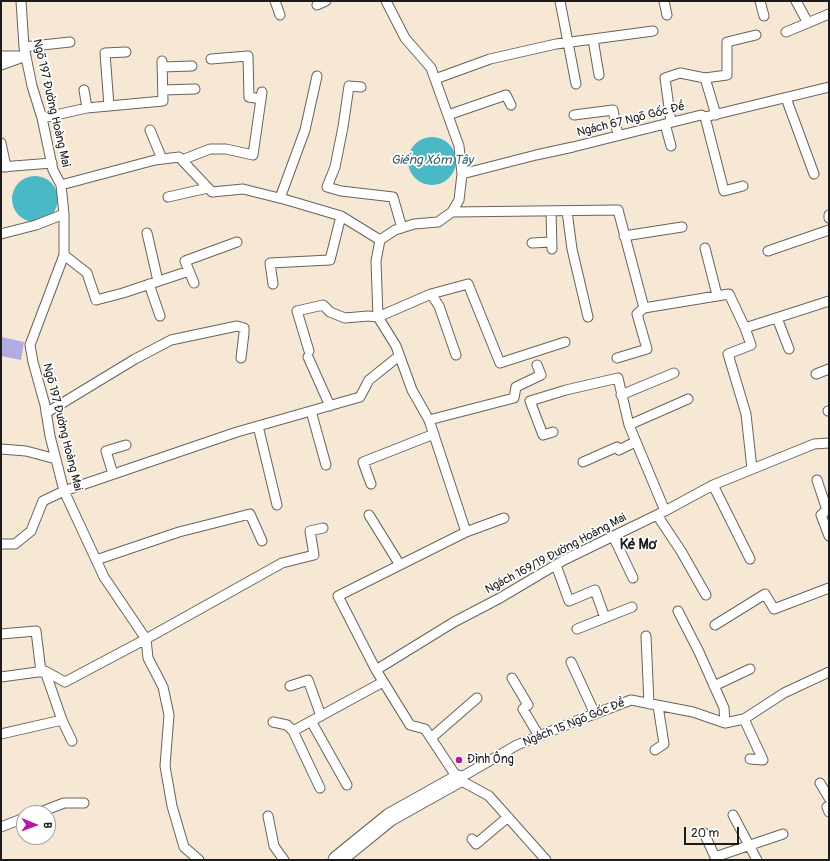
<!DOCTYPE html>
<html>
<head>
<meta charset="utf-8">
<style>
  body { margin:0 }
  #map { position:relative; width:830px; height:861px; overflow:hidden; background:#f6e8d4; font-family:Pangolin,sans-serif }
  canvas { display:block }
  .frame { position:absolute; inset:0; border:2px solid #1c1c1c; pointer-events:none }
  .north { position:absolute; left:16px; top:805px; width:40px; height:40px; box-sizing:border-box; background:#fff; border:1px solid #a4a4a4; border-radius:50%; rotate:91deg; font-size:11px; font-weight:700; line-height:16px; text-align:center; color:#1c1c1c }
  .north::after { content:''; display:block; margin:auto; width:14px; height:18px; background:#b5179e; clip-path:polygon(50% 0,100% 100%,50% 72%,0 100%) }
  .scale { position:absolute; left:684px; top:827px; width:55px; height:18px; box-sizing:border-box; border:2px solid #1c1c1c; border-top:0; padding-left:5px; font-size:12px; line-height:14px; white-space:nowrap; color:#1c1c1c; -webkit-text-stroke:3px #fff; paint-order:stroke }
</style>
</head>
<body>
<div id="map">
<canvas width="830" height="861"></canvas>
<div class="frame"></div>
<div class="north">B</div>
<div class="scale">20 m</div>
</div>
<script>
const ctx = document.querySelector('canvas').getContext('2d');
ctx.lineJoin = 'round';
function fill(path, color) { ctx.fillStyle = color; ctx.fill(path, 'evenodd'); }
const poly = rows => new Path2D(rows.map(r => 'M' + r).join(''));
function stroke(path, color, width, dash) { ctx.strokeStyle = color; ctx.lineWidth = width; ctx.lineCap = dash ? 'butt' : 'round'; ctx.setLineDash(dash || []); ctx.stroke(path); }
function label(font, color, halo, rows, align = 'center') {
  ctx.font = font + ' Pangolin,sans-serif'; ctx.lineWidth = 3.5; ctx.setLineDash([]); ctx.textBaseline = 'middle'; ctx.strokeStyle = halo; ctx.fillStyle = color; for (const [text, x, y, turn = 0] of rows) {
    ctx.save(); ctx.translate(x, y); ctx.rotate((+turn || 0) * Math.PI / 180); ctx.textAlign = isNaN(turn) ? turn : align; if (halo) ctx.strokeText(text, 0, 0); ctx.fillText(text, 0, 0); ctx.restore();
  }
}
const water = poly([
  '408 161a24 24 0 1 1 48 0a24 24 0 1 1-48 0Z',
  '12 199a23 23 0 1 1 46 0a23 23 0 1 1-46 0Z'
]);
const building = poly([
  [1,337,24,342,21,360,1,356]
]);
const service = poly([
  [21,1,24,47,32,86,42,118,53,170,61,185,64,214,64,255,30,345,33,362,45,405,50,436,64,491,104,577,146,639,148,658,163,687,169,715,165,766,172,806,184,847,199,860],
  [275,1,280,15],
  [386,1,405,38,431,68,459,146,462,174,459,200,452,212,438,222,414,224,395,230,380,240,376,261,378,317,396,346,412,390,429,420,466,532,338,596,376,670,410,725,425,729,458,779,489,796,546,860],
  [560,1,576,84],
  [664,1,667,15],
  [760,1,764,16],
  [796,1,808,23],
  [317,5,326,1],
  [786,32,829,14],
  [593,39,599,75],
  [24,47,70,42],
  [1,56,20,56],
  [211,59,248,56,249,97,261,99],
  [1,65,26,56],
  [162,67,192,66],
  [705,78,716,115],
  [435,79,490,59,556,44,653,31],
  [361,87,349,86,343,127,335,167,327,187,341,191,393,197,402,228],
  [84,90,87,108],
  [163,90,195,89],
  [786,98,814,174],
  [109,106,105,53,126,52],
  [448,115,506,95,511,105],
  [574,115,613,110,618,135],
  [705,117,724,191,743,186],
  [42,118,87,108,163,101,162,61],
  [671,122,665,78,680,73,705,78,727,75,727,42,756,35],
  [665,124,671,146],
  [150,130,162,159],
  [1,143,6,167],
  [182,160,210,149,226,149,253,155,262,92],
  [1,167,52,163],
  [462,174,536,155,573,147,701,115,705,117,829,87],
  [61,185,155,160,179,157,212,192,243,189,287,200,341,216,380,240],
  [168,197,208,188],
  [280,198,305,130,317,76],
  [551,211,552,249],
  [567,211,572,249,588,317],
  [452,212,618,210,644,308,729,294,745,328,751,345,728,354,746,414,752,469],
  [829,215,829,218],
  [147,233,158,281],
  [1,234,36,225,64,214],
  [624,236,682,227],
  [532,243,551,242],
  [705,248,717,295],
  [768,251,829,230],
  [64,255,87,273,96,300,123,293,189,271],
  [194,283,185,261,237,242],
  [149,284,160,316],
  [273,284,270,263,330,260,341,216],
  [431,294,439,306,456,355],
  [777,318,789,349],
  [745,328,829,301],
  [309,351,297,311,323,305,330,312,345,318,368,316,378,317,431,294,468,284,500,363,565,342],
  [308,357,330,406],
  [617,358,647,349,637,314,644,308],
  [816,374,829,369],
  [621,395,674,373],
  [311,411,326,465],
  [828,411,829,411],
  [46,413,135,359,171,340,237,326,244,328,244,333,241,358],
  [429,420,514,398,516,387,541,375,537,365],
  [629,425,688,399],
  [258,426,277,505],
  [553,432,543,435,530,401,566,390,618,378,629,425,665,511],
  [1,449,26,451,56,459],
  [583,462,617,447,619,450,635,442],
  [113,474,106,451,126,445],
  [817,480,827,510,821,515,829,536],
  [371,484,363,462,434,434],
  [713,485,750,559],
  [369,515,400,565],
  [657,515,681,551,706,595],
  [466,532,504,518],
  [613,536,633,578],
  [1,544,15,544,31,531,43,501,64,491,237,432,360,397,369,380,399,356],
  [96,560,179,532,250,514,262,541],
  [556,565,569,601,595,590,605,618],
  [678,611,699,652,724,708,725,723],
  [715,625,765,594,774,609,829,588],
  [577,629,632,607],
  [1,634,36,631,41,672],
  [646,636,649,704],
  [571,662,595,714],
  [376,670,454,622,500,598,564,560,665,511,713,485,814,444,829,443],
  [45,671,62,720,72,741],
  [1,677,45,671,65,682,146,639,282,563,314,555,310,531,323,528],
  [512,678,528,705,523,709,539,736],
  [290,686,308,680,321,716],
  [714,686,750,669],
  [744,719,763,760,750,759],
  [311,721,347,785],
  [273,722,287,725,293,731],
  [1,734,62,720],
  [431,738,477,698],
  [655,750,664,744,658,706],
  [458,779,517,745,571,723,631,700,693,712,725,723,744,719,784,693,829,672],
  [820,783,829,798],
  [320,788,293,731,383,682],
  [829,806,827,807,829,812],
  [38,813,64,803,84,803],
  [733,815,757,860],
  [268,816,274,846,284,860],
  [1,827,24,818],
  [704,833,715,857,783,834],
  [472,839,476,844,508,817]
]);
const minor = poly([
  [337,860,390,817,458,779]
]);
const markers = [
  [459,760,4,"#b5179e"]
];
const streetNames = [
  ["Ngõ 197 Đường Hoàng Mai",51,103,77],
  ["Ngách 67 Ngõ Gốc Đề",631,120,-14],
  ["Ngõ 197 Đường Hoàng Mai",62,427,76],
  ["Ngách 169/19 Đường Hoàng Mai",556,554,-28],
  ["Ngách 15 Ngõ Gốc Đề",574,723,-22]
];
const poiNames = [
  ["Đình Ông",467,760]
];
const waterNames = [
  ["Giếng Xóm Tây",432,161]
];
const quarterNames = [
  ["Kẻ Mơ",638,545]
];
fill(water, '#4bb8c5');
fill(building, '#b2abe0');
stroke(service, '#68635c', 11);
stroke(minor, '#68635c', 19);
stroke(service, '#fff', 9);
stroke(minor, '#fff', 17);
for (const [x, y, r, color] of markers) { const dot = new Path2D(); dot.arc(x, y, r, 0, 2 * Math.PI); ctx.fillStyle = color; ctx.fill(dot); stroke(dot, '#fff', 1.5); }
label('12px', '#1c1c1c', '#fff', streetNames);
label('12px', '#1c1c1c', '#fff', poiNames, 'left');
label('italic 13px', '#316268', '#fff', waterNames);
label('bold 14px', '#1c1c1c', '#fff', quarterNames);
</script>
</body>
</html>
